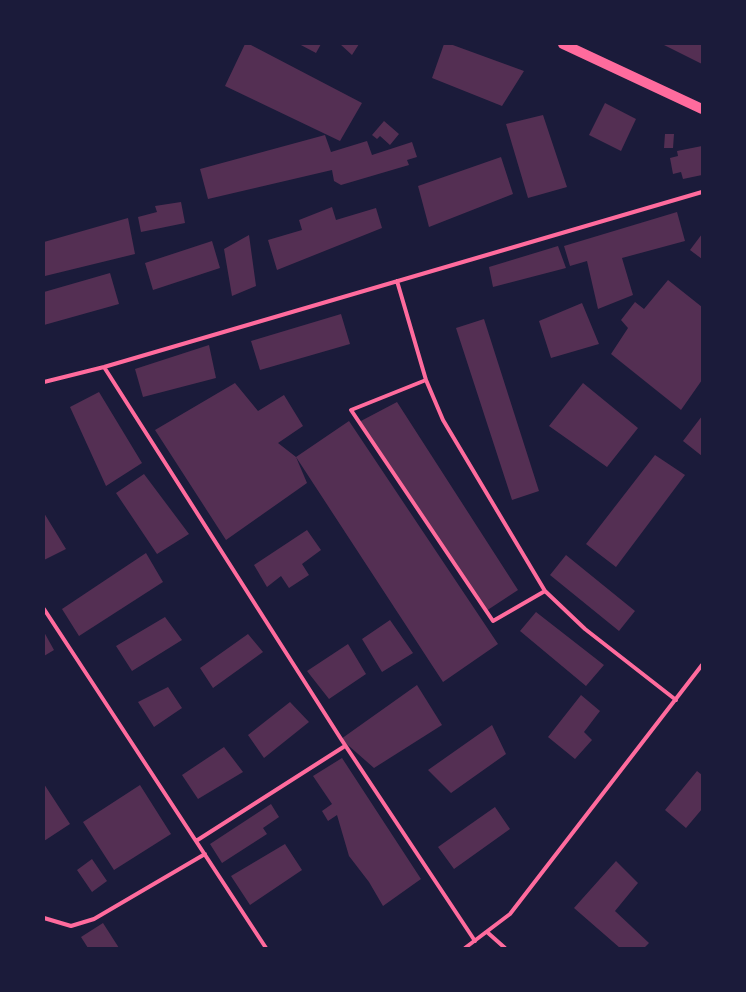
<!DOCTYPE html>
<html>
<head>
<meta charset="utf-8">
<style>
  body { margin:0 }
  #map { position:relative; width:746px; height:992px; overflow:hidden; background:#1b1b3a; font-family:Barlow,sans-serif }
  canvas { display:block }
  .frame { position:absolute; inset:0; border:45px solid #1b1b3a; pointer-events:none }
</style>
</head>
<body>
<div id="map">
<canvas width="746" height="992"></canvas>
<div class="frame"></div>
</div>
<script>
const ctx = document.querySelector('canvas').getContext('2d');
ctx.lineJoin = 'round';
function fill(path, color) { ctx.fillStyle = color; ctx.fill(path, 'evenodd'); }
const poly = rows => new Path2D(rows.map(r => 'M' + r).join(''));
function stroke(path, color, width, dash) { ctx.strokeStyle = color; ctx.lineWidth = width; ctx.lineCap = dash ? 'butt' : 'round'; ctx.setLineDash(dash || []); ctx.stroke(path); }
const building = poly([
  [245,44,249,44,362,103,340,141,225,86],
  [299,44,321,44,316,53],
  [340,44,359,44,352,55],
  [444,44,450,44,524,71,502,106,432,78],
  [662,44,702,44,702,64],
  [605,103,636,119,621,151,589,135],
  [543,115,567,187,528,198,506,124],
  [384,121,399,134,390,145,380,136,377,139,372,135],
  [665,134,674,134,673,148,664,148],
  [325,135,331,152,367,141,372,155,412,142,417,157,407,160,409,165,341,185,334,181,332,170,208,199,200,169],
  [702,146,702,175,683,179,681,172,673,174,670,158,678,156,677,151],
  [501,157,513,194,429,227,418,186],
  [181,202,185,223,141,232,138,217,157,212,155,206],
  [332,207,336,220,376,208,382,228,277,270,268,240,302,230,299,220],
  [677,212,685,241,622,258,633,295,598,309,587,261,570,266,564,246],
  [128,218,135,254,45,276,44,269,44,242],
  [702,234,702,259,690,250],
  [249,235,256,286,232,296,224,249],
  [212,241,220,268,153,290,145,263],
  [558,246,566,268,493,287,489,267],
  [110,273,119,304,44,325,44,292],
  [668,280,702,307,702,380,681,410,611,354,628,328,621,320,635,302,644,309],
  [582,303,599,344,551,358,539,321],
  [341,314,350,344,260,370,251,341],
  [484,319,539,491,512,500,456,328],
  [209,345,216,378,143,397,135,369],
  [235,383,258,411,284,395,303,426,278,443,296,457,349,421,498,644,443,682,296,457,307,483,226,540,155,430],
  [583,383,638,428,607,467,549,426],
  [99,392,142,463,106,486,70,407],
  [397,402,518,590,486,611,359,422],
  [702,416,702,456,683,441],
  [655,455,685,475,616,567,586,544],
  [144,474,189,534,157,554,116,493],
  [44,513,66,549,44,560],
  [307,530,321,550,302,564,309,575,289,588,281,576,267,587,254,565],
  [146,553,163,582,79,636,62,609],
  [566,555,635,611,619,631,550,575],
  [536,612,604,665,586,686,520,631],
  [165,617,182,640,132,671,116,646],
  [390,620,413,653,382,672,362,639],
  [44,632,54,650,44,656],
  [248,634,263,652,213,688,200,668],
  [348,644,366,674,329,699,307,671],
  [417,685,442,725,374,768,341,739],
  [168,687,182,708,154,727,138,702],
  [581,695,600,711,584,732,592,740,575,759,548,737],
  [290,702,309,722,264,758,248,735],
  [492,725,506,754,451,793,428,770],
  [224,747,243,772,198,799,182,775],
  [342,758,421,879,383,906,369,882,349,856,337,815,328,821,322,811,332,804,313,776],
  [697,771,702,775,702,809,686,828,665,810],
  [44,784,70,824,44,841],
  [140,785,171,834,114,870,83,822],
  [271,804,279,817,263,828,267,834,222,863,210,844],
  [495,807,510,829,454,869,438,847],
  [285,844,302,870,250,905,231,876],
  [92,859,107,881,92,892,77,870],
  [616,861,638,883,615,911,649,943,644,948,620,948,574,908],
  [103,923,119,948,88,948,81,937]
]);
const service = poly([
  [397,281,426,380,443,420,545,591,585,629,676,700],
  [104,367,341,739,475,941],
  [426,380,351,410,493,621,545,591],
  [44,382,104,367,702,192],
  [44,609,266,948],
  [196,841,345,746],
  [44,918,71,926,94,919,205,854],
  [487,932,505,948],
  [465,948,510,914,702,665]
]);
const secondary = poly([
  [563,44,702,109]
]);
fill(building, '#542f53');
stroke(service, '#ff6b9d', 4);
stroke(secondary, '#ff6b9d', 10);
</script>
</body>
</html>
